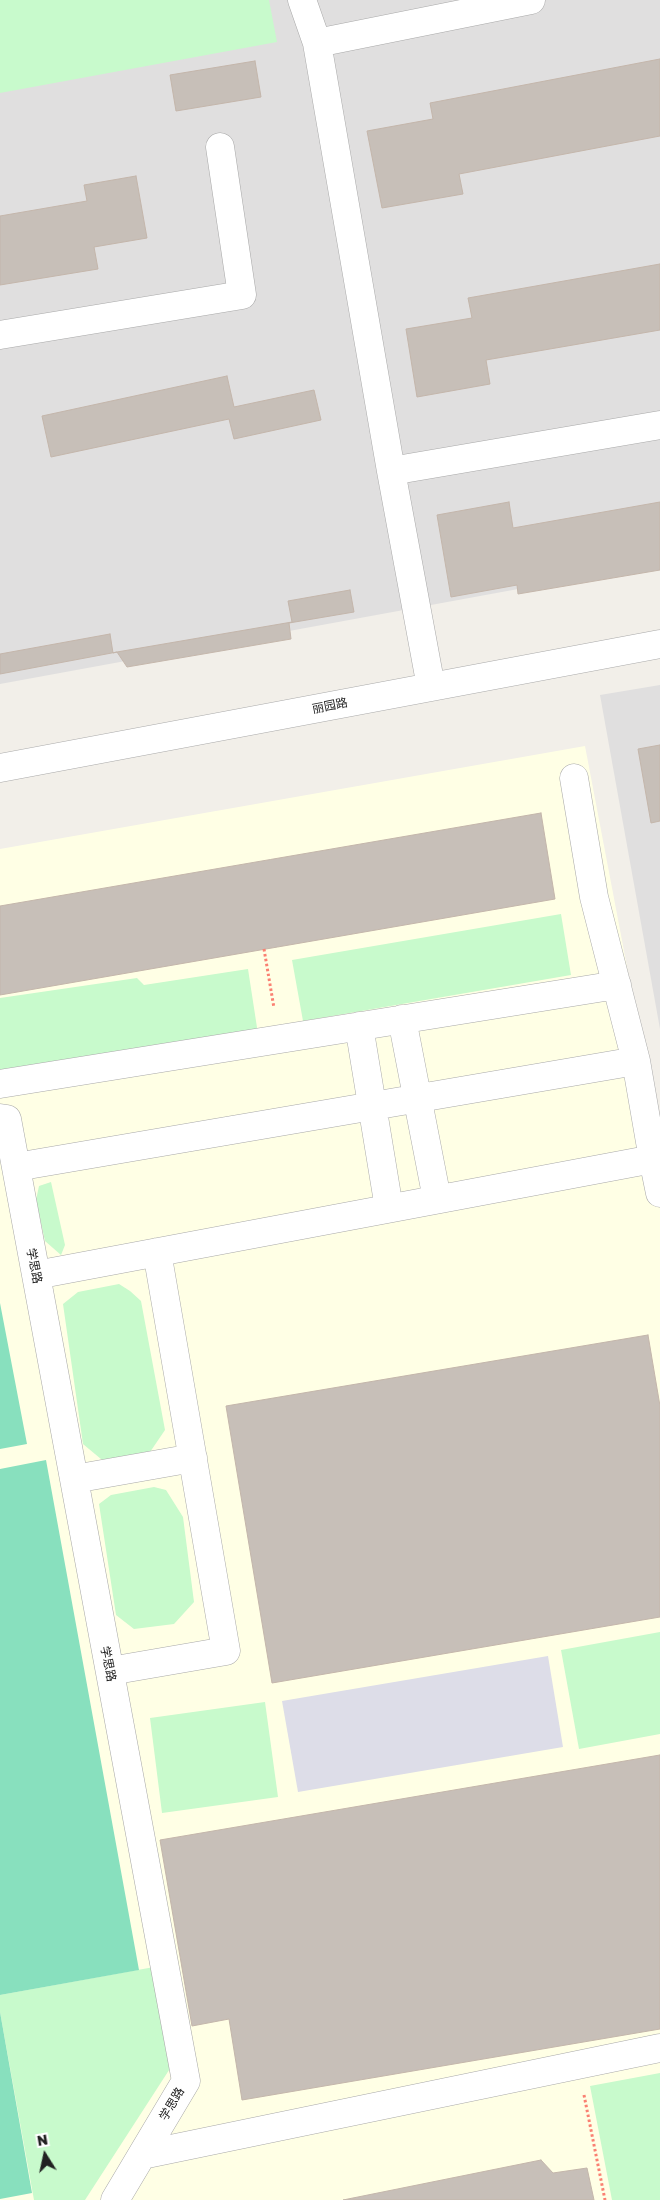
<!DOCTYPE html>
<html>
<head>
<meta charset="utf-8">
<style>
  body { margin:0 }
  #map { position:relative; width:660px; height:2200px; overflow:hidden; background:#f2efe9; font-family:"Golos Text",sans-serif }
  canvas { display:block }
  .north { position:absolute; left:20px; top:2130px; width:50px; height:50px; -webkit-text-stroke:4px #fff; paint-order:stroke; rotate:350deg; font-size:14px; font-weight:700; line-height:20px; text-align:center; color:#222 }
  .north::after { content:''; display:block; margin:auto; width:18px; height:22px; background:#222; clip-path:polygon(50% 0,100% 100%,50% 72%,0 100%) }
</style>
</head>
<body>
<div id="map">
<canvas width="660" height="2200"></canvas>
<div class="north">N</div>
</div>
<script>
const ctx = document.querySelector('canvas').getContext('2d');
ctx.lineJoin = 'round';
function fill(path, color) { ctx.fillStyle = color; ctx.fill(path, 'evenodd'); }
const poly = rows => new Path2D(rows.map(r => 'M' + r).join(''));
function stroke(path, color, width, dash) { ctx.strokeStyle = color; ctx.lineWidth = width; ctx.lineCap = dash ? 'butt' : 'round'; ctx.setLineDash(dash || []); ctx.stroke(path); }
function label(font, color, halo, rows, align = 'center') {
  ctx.font = font + ' "Golos Text","Noto Sans SC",sans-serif'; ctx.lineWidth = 4.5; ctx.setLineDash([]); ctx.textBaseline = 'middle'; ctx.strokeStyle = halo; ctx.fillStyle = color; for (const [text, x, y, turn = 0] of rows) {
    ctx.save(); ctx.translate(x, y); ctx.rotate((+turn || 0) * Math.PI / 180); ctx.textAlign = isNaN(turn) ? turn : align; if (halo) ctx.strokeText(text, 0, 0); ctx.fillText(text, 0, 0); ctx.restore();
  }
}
const residential = poly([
  [0,0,660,0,660,563,0,684],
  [660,685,660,1029,600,695]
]);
const education = poly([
  [585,746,660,1140,660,2200,0,2200,0,849]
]);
const park = poly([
  [0,0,269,0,277,42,0,93],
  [561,914,571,975,303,1021,292,960],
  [248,969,260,1047,0,1086,0,998,137,978,144,985],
  [51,1182,65,1245,61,1255,45,1241,36,1200,39,1186],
  [119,1284,130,1291,141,1301,165,1430,148,1455,107,1464,83,1444,63,1304,78,1292],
  [154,1487,166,1490,183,1517,194,1602,174,1624,134,1629,116,1615,99,1504,111,1495],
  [660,1632,660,1734,579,1749,561,1650],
  [265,1702,278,1797,162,1813,150,1718],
  [154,1967,171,2067,85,2200,34,2200,0,2012,0,1995],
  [660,2073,660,2200,612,2200,590,2086]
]);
const pitch = poly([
  [0,1303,27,1444,0,1449],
  [46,1460,139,1970,0,1995,0,1469],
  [0,2012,32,2193,0,2199]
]);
const plaza = poly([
  [548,1656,563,1747,298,1792,282,1701]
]);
const building = poly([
  [660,59,660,136,459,174,463,194,382,208,367,131,433,119,430,103,660,59],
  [255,61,261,97,176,111,170,75,255,61],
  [136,176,147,238,94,247,98,269,0,285,0,216,87,201,84,185,136,176],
  [660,264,660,330,486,360,490,384,417,397,406,329,472,318,468,298,660,264],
  [227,376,234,407,314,390,321,420,234,439,229,419,51,457,42,416,227,376],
  [509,502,513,528,660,502,660,570,518,594,517,585,451,597,437,515,509,502],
  [350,590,354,612,289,623,291,639,127,667,117,652,292,622,288,601,350,590],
  [110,634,113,653,117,652,0,674,0,654,110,634],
  [660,745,660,821,651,823,638,749,660,745],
  [541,813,555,899,0,995,0,906,541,813],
  [648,1335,660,1406,660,1617,272,1683,226,1406,648,1335],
  [660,1755,660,2029,242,2100,229,2019,192,2026,160,1840,660,1755],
  [541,2160,553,2173,587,2168,594,2200,343,2200,541,2160]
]);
const path = poly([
  [264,949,274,1008],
  [584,2095,605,2200]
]);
const minor = poly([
  [302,0,317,43,391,471,431,687],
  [317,43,531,0],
  [0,335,242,295,220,147],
  [391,471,660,425],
  [0,768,660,644],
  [574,778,594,897,636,1061],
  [402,1019,437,1199],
  [359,1026,389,1208],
  [0,1084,617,985],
  [0,1118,7,1119,186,2081,115,2200],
  [653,1159,660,1193],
  [16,1167,636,1061,653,1159,36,1275],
  [74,1479,193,1458],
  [110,1671,226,1651,157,1252],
  [142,2155,660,2048]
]);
const streetNames = [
  ["丽园路",330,706,-11],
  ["学思路",34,1266,79],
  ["学思路",108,1664,79],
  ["学思路",172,2104,-59]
];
fill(residential, '#e0dfdf');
fill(education, '#ffffe5');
fill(park, '#c8facc');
fill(pitch, '#88e0be');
fill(plaza, '#dddde8');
fill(building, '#c7bfb8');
stroke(building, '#c4b6ab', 1);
stroke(minor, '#a9a9a9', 29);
stroke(path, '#fa8072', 3, [2.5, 2.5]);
stroke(minor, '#fff', 28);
label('12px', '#222', '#fff', streetNames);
</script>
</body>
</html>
